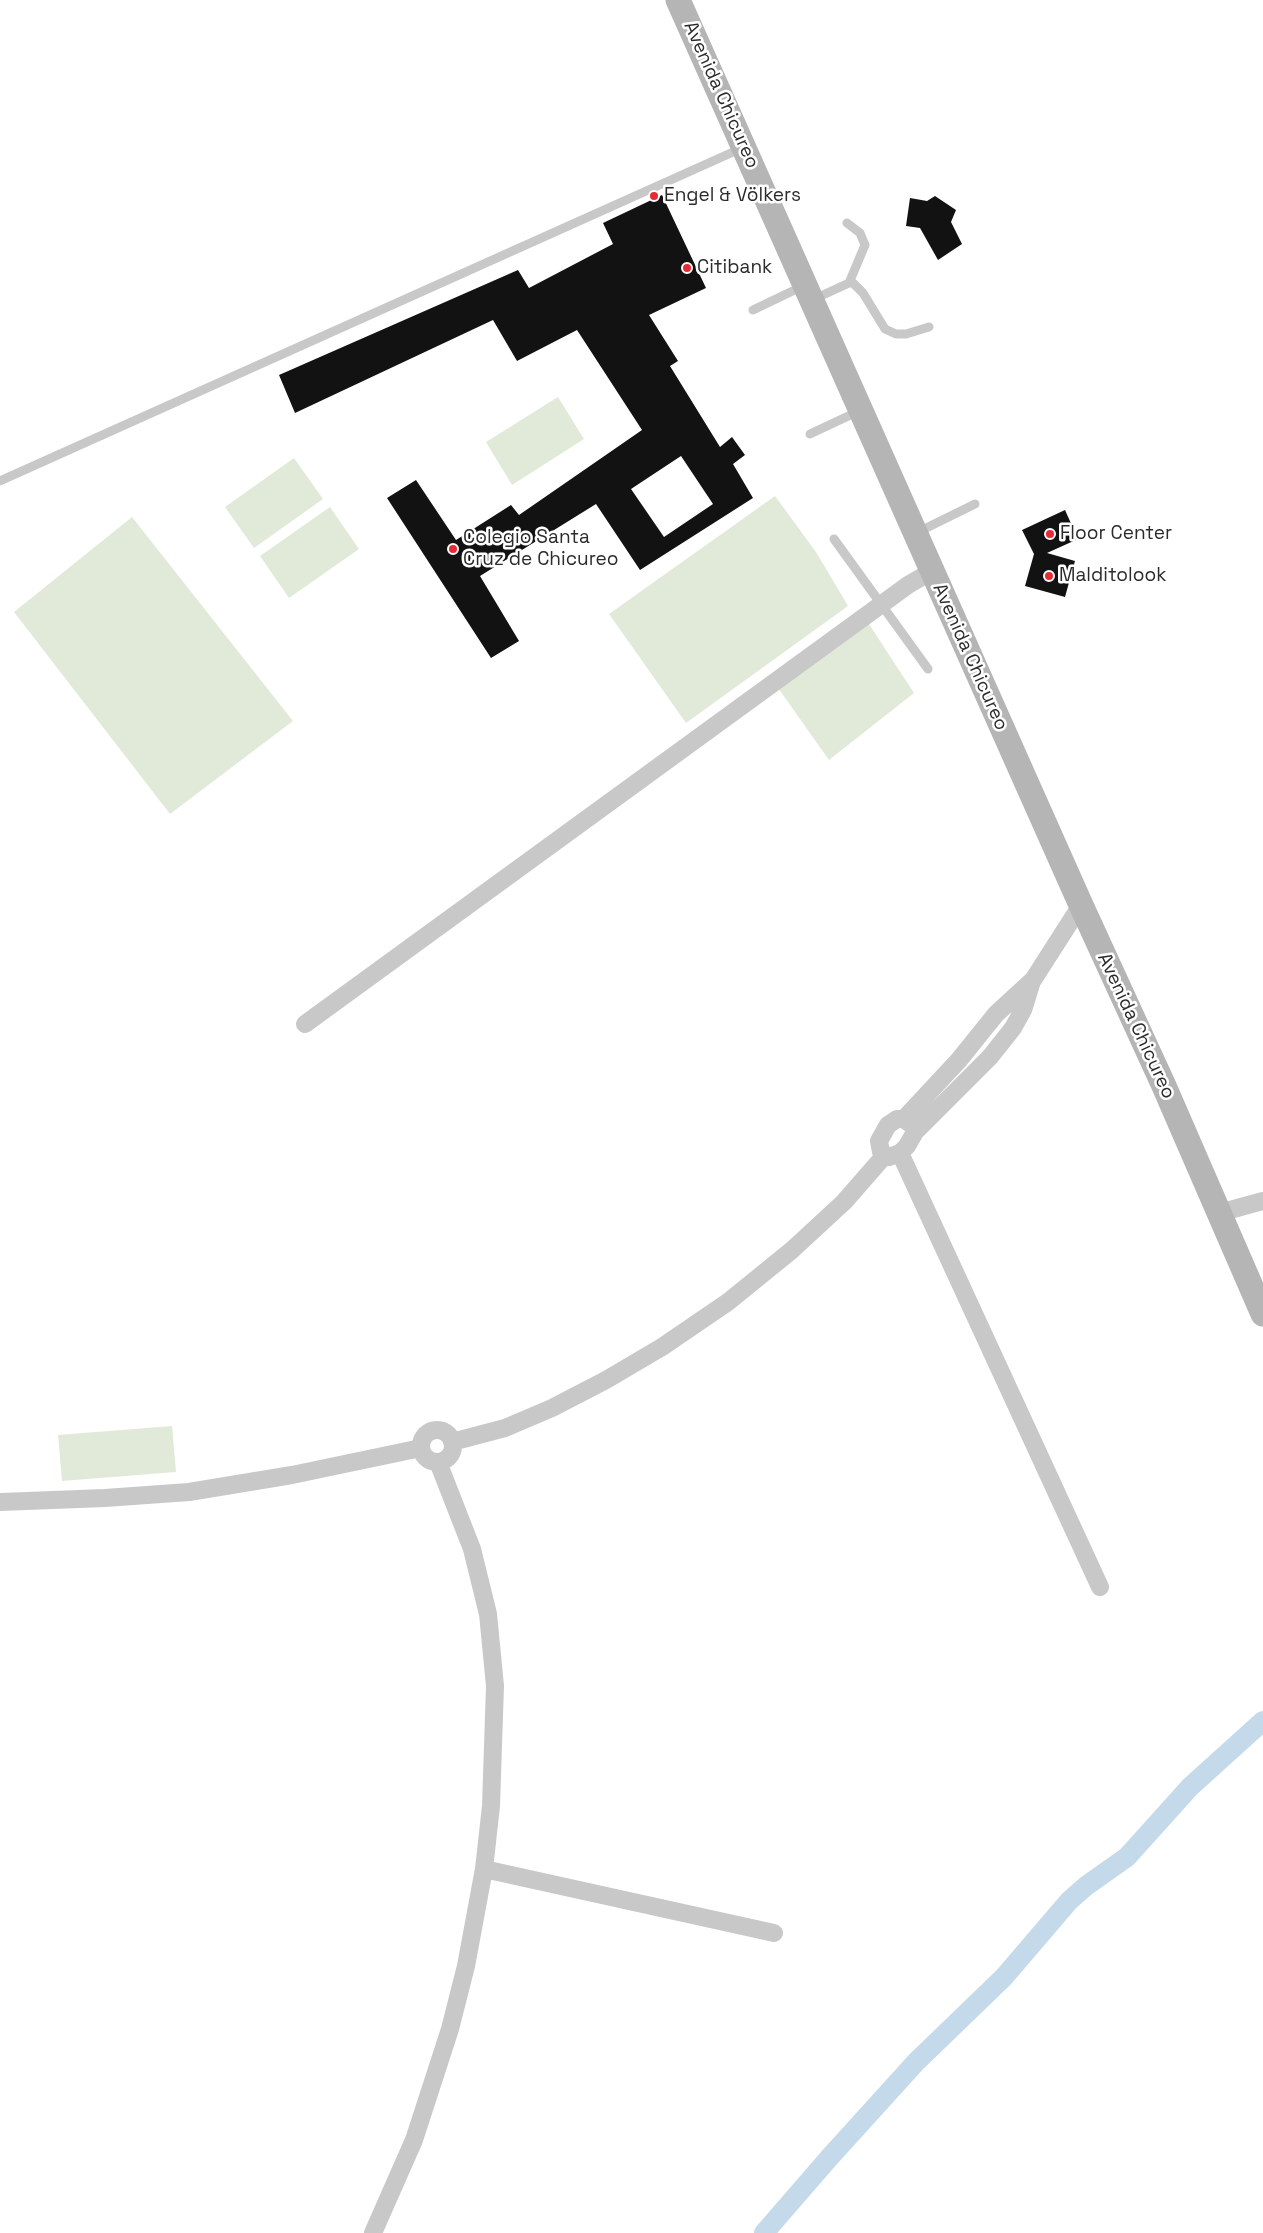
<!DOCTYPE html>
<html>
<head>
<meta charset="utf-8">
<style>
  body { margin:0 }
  canvas { display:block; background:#fff }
</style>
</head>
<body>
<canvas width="1263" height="2233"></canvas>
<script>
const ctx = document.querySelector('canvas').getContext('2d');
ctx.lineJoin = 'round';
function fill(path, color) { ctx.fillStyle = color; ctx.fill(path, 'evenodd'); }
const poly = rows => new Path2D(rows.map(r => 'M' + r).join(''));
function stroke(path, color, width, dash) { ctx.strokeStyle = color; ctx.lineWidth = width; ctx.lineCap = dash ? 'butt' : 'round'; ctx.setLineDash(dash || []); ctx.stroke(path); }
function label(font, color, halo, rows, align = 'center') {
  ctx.font = font + ' "Space Grotesk",sans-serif'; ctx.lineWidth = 5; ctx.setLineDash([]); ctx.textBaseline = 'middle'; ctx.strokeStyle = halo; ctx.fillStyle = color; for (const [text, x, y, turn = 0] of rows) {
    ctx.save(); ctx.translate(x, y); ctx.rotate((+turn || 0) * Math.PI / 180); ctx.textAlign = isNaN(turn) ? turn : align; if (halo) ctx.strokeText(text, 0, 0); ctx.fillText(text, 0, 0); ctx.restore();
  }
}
const green = poly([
  [558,397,584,439,512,485,486,442],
  [294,458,323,499,254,548,225,507],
  [775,496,816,552,848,606,686,723,609,614],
  [330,507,359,549,289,598,260,556],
  [132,517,293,721,170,814,14,612],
  [867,621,914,693,829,760,776,685],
  [172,1426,176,1472,62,1481,58,1435]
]);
const canal = poly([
  [764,2233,829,2158,916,2062,1004,1977,1069,1901,1086,1886,1127,1857,1190,1787,1263,1721]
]);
const building = poly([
  [662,195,706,288,649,315,678,361,670,366,720,447,732,437,745,455,733,464,753,498,640,570,596,504,480,576,519,641,491,658,387,498,416,480,456,540,511,505,519,515,642,430,577,330,517,361,493,320,295,413,279,375,518,270,529,288,613,244,603,223],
  [681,456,713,504,664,537,631,489],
  [935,196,956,210,951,222,962,244,938,260,920,228,906,226,910,198,927,201],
  [1065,510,1078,539,1047,553,1075,561,1065,597,1025,586,1034,554,1022,530]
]);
const lane = poly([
  [847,223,860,233,865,245,849,283],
  [812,300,849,283,853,283,863,293,885,329,896,334,906,334,929,327],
  [753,310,803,286],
  [810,434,859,411],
  [0,481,742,148],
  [916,533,975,504],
  [834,539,928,669]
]);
const street = poly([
  [305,1024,908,585,932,571],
  [897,1119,904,1119,908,1122,913,1126,915,1132,907,1146,900,1153,889,1157,881,1152,879,1141,888,1125,897,1119],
  [904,1119,959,1060,996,1014,1033,980,1081,905],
  [915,1132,990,1057,1013,1028,1023,1010,1032,981],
  [900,1153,1100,1587],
  [1219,1213,1263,1201],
  '421 1446a16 16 0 1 1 32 0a16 16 0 1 1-32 0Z',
  [452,1442,505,1428,552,1408,606,1380,662,1347,728,1302,792,1250,844,1202,885,1155],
  [0,1502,105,1498,189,1492,292,1475,421,1448],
  [484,1869,774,1933],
  [373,2233,414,2140,450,2029,466,1966,484,1869,491,1806,495,1686,488,1614,472,1549,438,1462]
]);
const secondary = poly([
  [678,0,1081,905,1164,1086,1263,1314]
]);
const markers = [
  [654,196,5,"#e52b33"],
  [687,268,5,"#e52b33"],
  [1050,534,5,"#e52b33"],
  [453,549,5,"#e52b33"],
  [1049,576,5,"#e52b33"]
];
const streetNames = [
  ["Avenida Chicureo",721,95,66],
  ["Avenida Chicureo",970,657,66],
  ["Avenida Chicureo",1136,1026,65]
];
const poiNames = [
  ["Engel & Völkers",664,196],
  ["Citibank",697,268],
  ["Floor Center",1060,534],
  ["Colegio Santa",463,538],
  ["Cruz de Chicureo",463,560],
  ["Malditolook",1059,576]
];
fill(green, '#e1ead8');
stroke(canal, '#c4daea', 20);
fill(building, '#121212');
stroke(lane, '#c8c8c8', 9);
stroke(street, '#c8c8c8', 18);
stroke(secondary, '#b5b5b5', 25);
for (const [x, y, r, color] of markers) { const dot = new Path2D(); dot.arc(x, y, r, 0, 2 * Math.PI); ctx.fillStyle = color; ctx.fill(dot); stroke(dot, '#fff', 2); }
label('19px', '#2b2b2b', '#fff', streetNames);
label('19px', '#2b2b2b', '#fff', poiNames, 'left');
</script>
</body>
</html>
